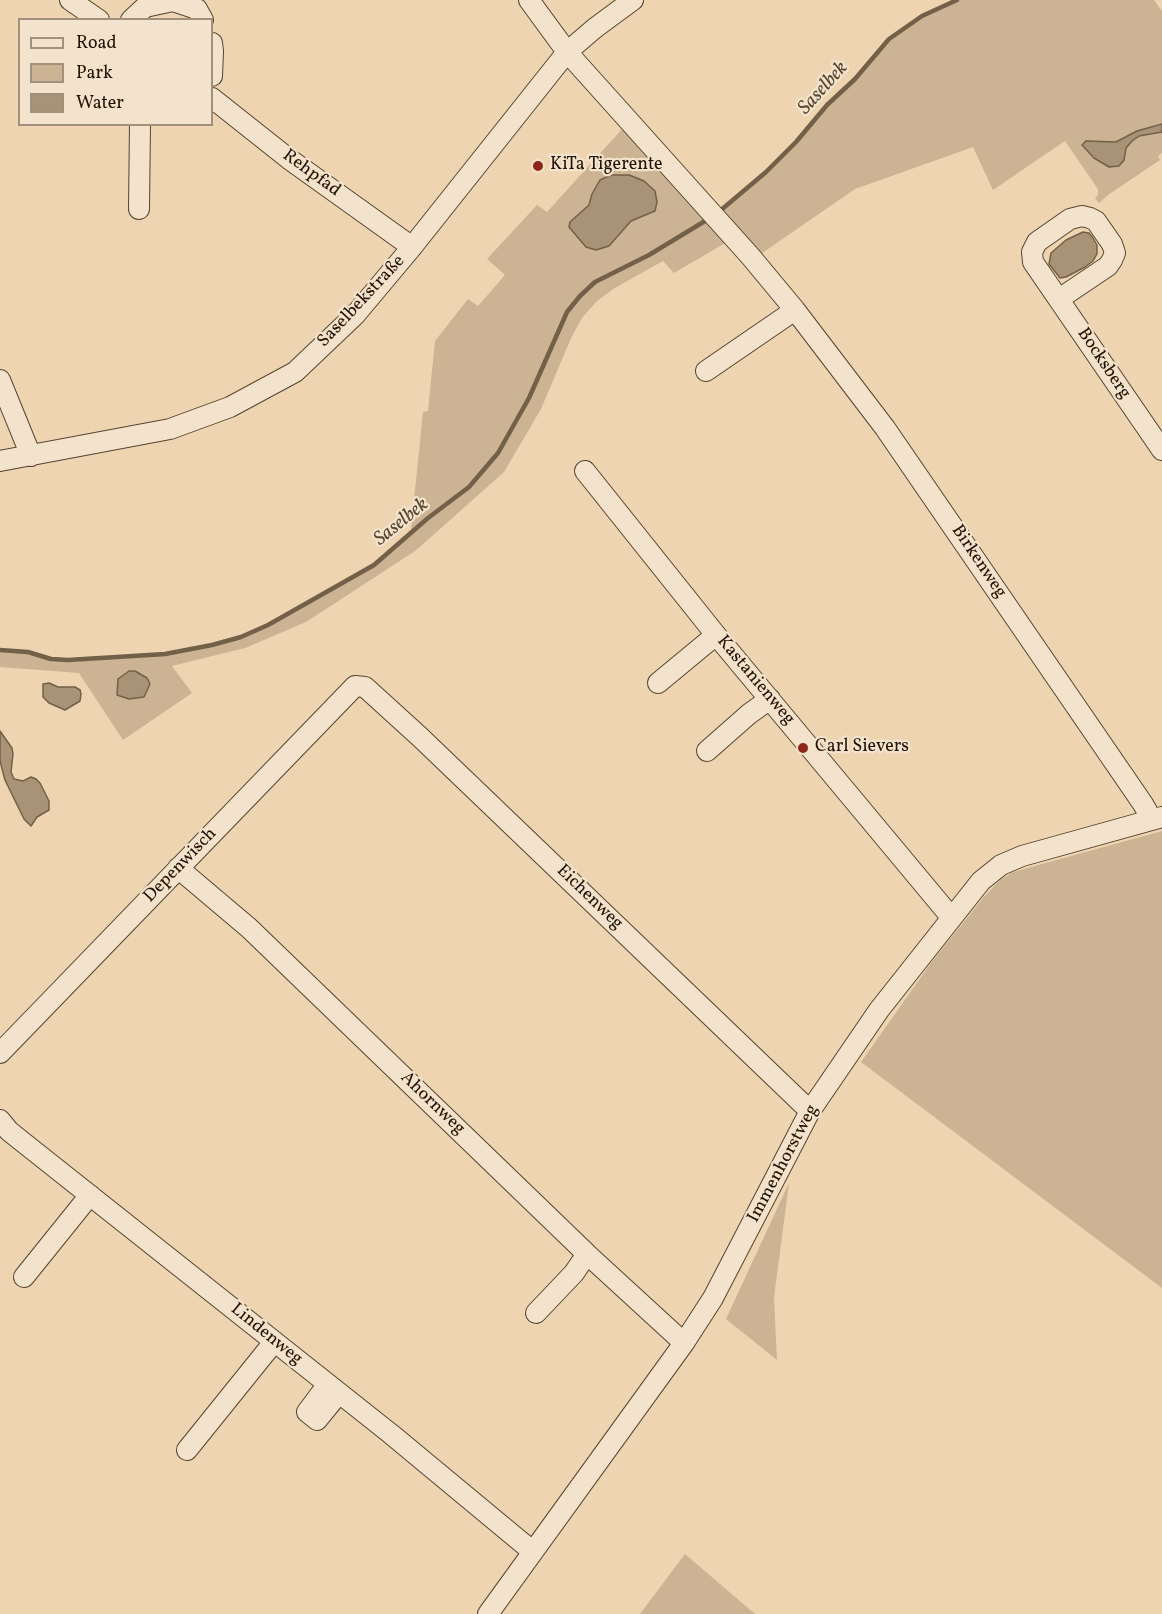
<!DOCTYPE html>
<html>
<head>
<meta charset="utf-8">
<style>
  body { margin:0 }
  #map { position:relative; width:1162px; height:1614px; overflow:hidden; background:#eed4b0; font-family:Vollkorn,serif }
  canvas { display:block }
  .legend { position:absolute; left:18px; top:18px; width:195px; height:108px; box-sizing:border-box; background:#f4e3cc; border:2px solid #a0907c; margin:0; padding:8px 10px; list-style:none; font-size:18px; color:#221404 }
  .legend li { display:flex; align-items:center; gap:12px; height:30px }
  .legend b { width:30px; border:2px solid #a0907c }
</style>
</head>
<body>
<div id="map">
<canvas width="1162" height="1614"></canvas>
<ul class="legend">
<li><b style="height:8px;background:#f4e3cc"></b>Road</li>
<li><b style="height:16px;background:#cbb393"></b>Park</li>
<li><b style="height:16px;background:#a99376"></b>Water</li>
</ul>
</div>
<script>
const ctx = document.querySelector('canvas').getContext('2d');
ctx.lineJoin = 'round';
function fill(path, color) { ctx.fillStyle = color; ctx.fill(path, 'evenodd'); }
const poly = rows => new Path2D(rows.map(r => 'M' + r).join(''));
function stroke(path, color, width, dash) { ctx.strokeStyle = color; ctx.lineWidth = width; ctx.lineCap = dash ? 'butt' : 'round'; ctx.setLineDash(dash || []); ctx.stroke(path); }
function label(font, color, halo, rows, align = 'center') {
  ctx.font = font + ' Vollkorn,serif'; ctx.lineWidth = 4.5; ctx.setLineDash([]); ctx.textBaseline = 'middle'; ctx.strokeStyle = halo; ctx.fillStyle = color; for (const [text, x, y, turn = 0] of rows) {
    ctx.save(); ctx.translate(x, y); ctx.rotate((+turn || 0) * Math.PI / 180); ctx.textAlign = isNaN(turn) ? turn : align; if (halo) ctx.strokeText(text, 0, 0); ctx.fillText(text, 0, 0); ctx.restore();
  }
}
const green = poly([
  [957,0,1154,0,1162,11,1162,153,1158,156,1160,160,1108,195,1099,203,1095,198,1098,195,1098,189,1065,141,993,190,973,147,855,189,755,258,727,242,674,273,663,261,613,289,596,302,582,318,572,336,541,409,504,472,431,537,415,551,306,622,245,648,172,666,192,693,123,740,79,673,0,667,0,650,20,651,51,659,68,660,165,654,212,645,241,637,268,625,374,565,411,530,423,412,428,411,435,341,468,299,478,306,505,275,487,259,537,205,547,212,624,127,721,210,766,172,796,142,827,105,855,79,889,39,922,16],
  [1162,831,1162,1288,861,1062,931,963,983,898,1000,880,1013,872],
  [789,1183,774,1297,777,1360,726,1319],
  [685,1554,755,1614,640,1614]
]);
const water = poly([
  [1162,124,1162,132,1139,136,1132,141,1126,148,1124,160,1119,166,1109,167,1094,158,1082,145,1086,141,1116,142,1137,131,1162,124],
  [611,175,629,175,644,181,655,191,657,202,655,211,631,221,609,246,596,250,586,247,569,227,570,222,589,205,592,194,600,180,611,175],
  [1083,232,1089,233,1093,238,1097,245,1097,254,1093,261,1085,267,1066,277,1060,278,1049,264,1051,253,1066,240,1083,232],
  [129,671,135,671,147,678,150,684,144,697,129,699,117,695,118,679,129,671],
  [49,683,58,687,75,687,80,690,81,694,80,701,65,710,49,703,43,697,43,684,49,683],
  [0,731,12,748,13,754,11,772,14,779,23,781,31,777,36,779,40,783,49,801,49,810,37,817,31,826,24,819,5,780,0,761,0,731]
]);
const stream = poly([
  [721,210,766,172,796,142,827,105,855,79,889,39,922,16,957,0],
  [0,650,28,652,51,659,68,660,165,654,212,645,241,637,268,625,374,565,428,518,469,487,498,453,529,398,567,312,580,296,595,282,649,255,705,221]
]);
const minor = poly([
  [70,0,99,20],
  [529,0,567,52,751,257,795,310,885,428,1143,804,1152,820],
  [131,20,145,7,173,1,197,9,203,20],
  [212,43,213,51,212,76],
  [212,98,289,159,412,247],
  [139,209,140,124],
  [1059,299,1108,266,1112,260,1115,253,1112,244,1096,221,1090,218,1082,216,1070,219,1037,242,1032,252,1033,262,1162,450],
  [706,371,795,310],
  [0,380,31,456],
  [0,461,170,429,230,407,295,372,355,315,412,247,567,52,595,28,633,0],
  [585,471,716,635,951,917],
  [658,683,716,635],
  [707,751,749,714,770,699],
  [178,868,249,928,587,1254,684,1343],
  [0,1053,355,686,365,687,420,737,810,1111],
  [0,1120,9,1131,24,1143,391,1434,532,1551],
  [24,1277,90,1195],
  [536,1313,574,1273,587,1254],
  [328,1384,307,1412,317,1420,339,1393],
  [187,1450,274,1342],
  [488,1614,684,1343,713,1298,810,1111,879,1010,981,881,1001,865,1022,856,1162,817]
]);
const markers = [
  [538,166,6,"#8f2418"],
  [803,748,6,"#8f2418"]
];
const poiNames = [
  ["KiTa Tigerente",550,166],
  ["Carl Sievers",815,748]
];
const streetNames = [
  ["Rehpfad",311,174,36],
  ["Saselbekstraße",362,302,-47],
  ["Bocksberg",1103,364,56],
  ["Birkenweg",978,562,56],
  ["Kastanienweg",755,681,50],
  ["Depenwisch",181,866,-46],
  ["Eichenweg",589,898,44],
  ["Ahornweg",432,1104,44],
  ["Immenhorstweg",784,1164,-62],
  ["Lindenweg",266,1335,39]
];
const waterNames = [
  ["Saselbek",824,89,-48],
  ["Saselbek",402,523,-39]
];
fill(green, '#cbb393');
fill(water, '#a99376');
stroke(water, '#736048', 1.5);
stroke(stream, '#736048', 4.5);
stroke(minor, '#55442f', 22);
stroke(minor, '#f4e3cc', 20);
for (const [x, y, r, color] of markers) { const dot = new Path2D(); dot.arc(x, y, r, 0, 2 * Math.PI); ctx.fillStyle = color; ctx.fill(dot); stroke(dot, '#f4e3cc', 2); }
label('18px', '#221404', '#f4e3cc', poiNames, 'left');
label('18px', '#221404', '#f4e3cc', streetNames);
label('italic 20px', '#584732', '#f4e3cc', waterNames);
</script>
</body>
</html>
